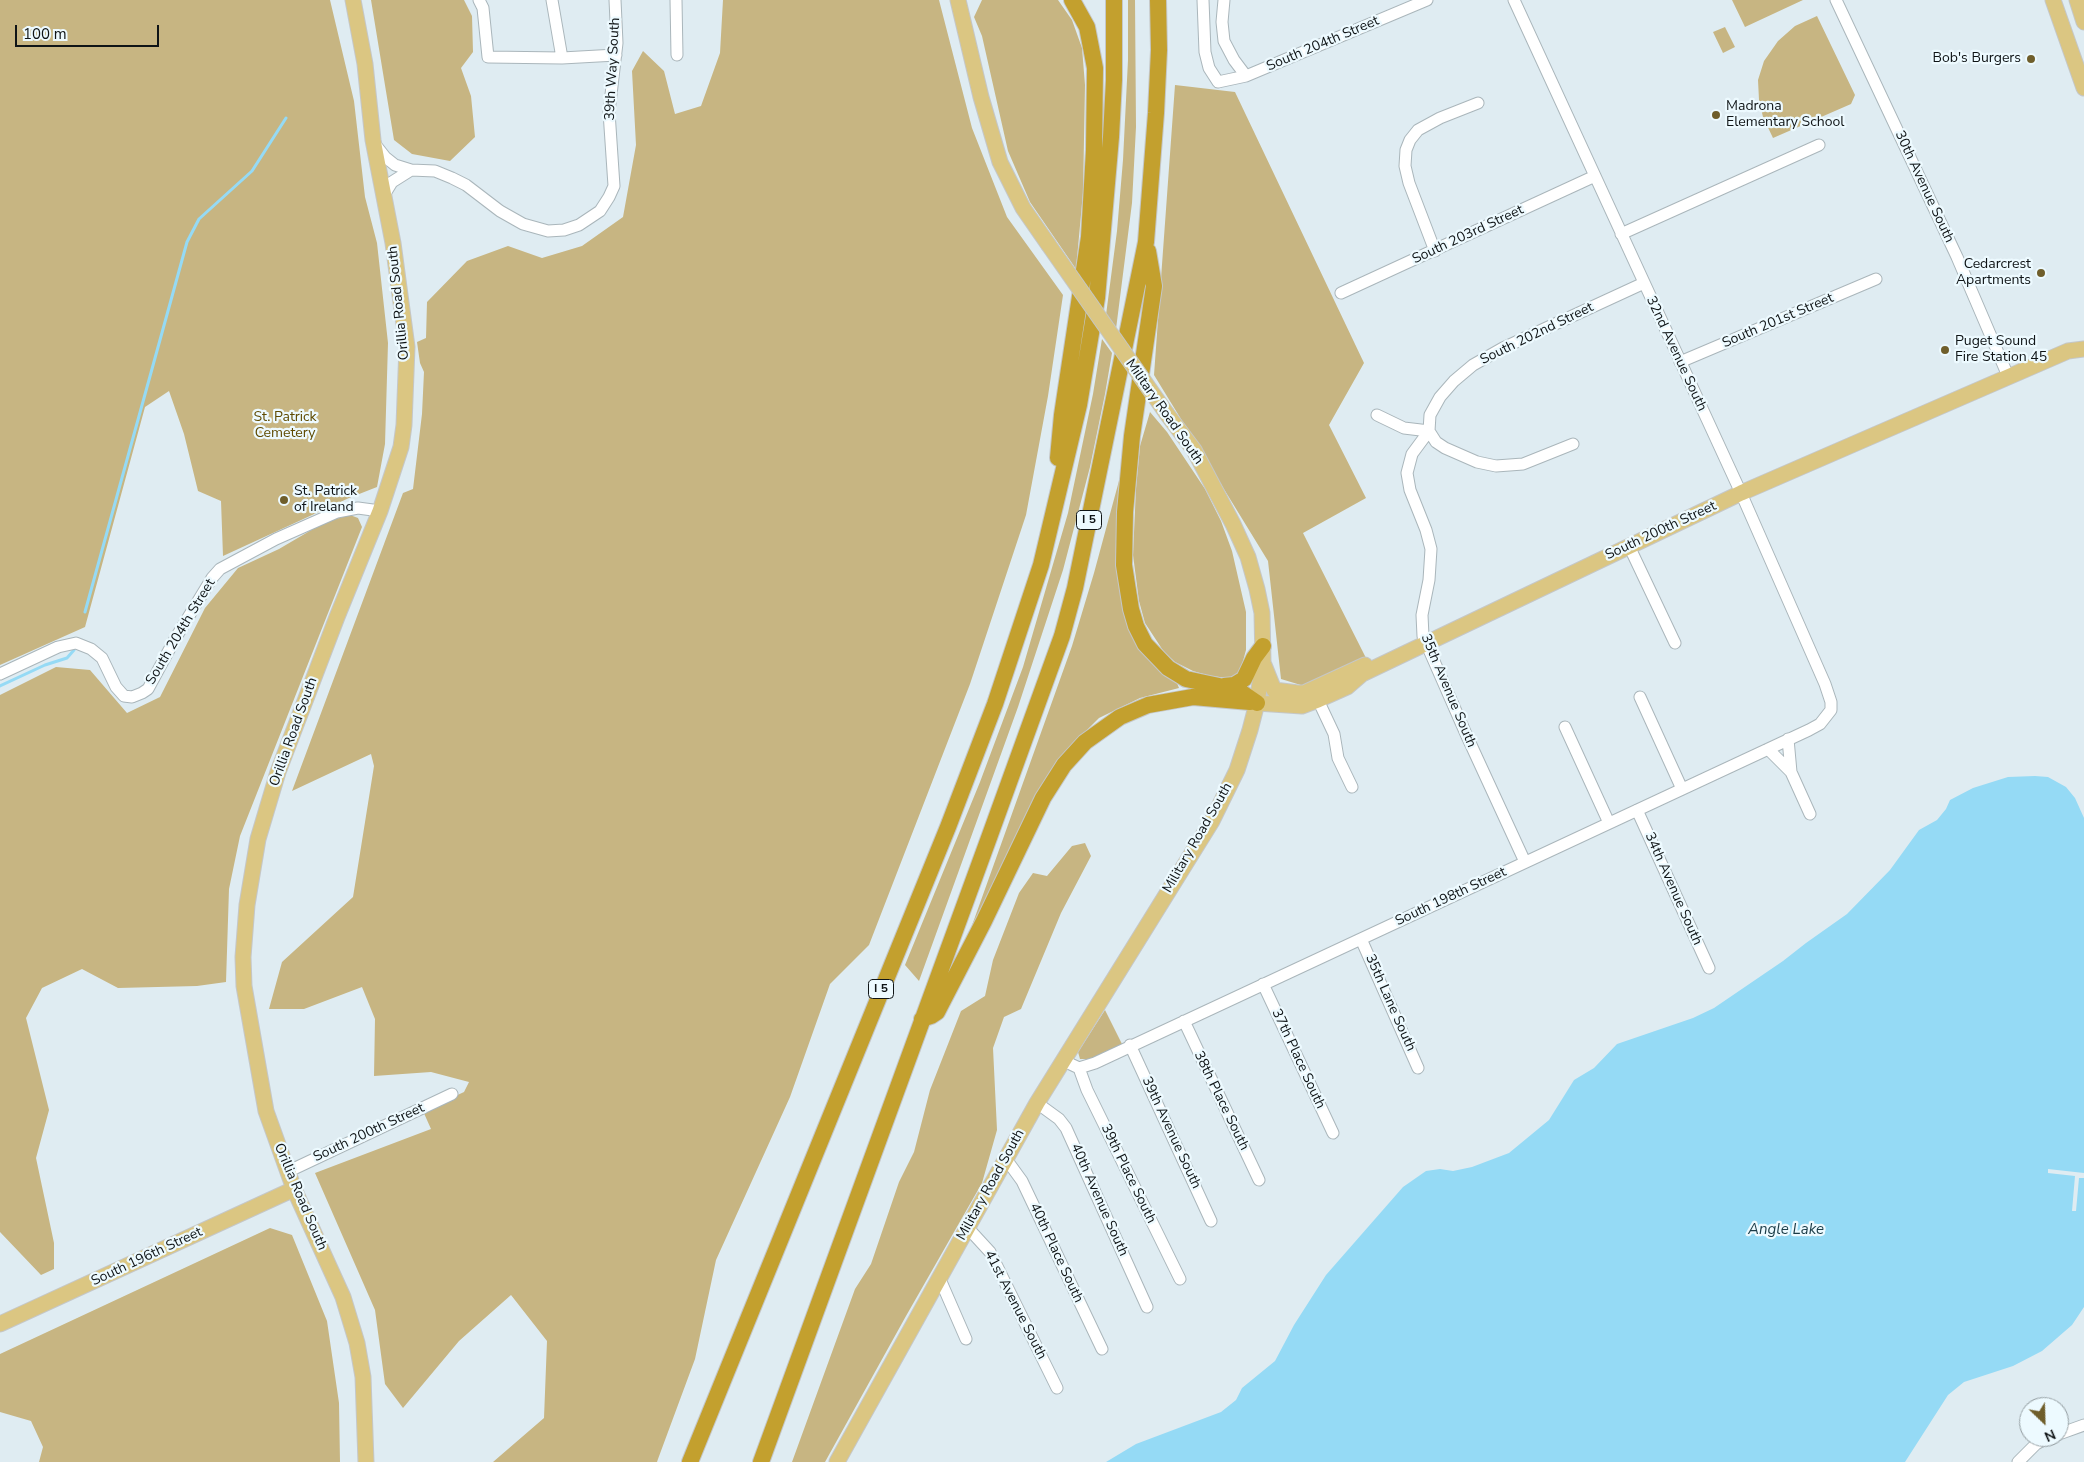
<!DOCTYPE html>
<html>
<head>
<meta charset="utf-8">
<style>
  body { margin:0 }
  #map { position:relative; width:2084px; height:1462px; overflow:hidden; background:#dfecf2; font-family:"Nunito Sans",sans-serif }
  canvas { display:block }
  .north { position:absolute; left:2019px; top:1397px; width:50px; height:50px; box-sizing:border-box; background:#edfaff; border:1px solid #949ea2; border-radius:50%; rotate:156deg; font-size:14px; font-weight:700; line-height:20px; text-align:center; color:#0f1416 }
  .north::after { content:''; display:block; margin:auto; width:18px; height:22px; background:#6f5e2b; clip-path:polygon(50% 0,100% 100%,50% 72%,0 100%) }
  .scale { position:absolute; left:15px; top:25px; width:144px; height:22px; box-sizing:border-box; border:2px solid #0f1416; border-top:0; padding-left:6px; font-size:15px; line-height:18px; white-space:nowrap; color:#0f1416; -webkit-text-stroke:4px #edfaff; paint-order:stroke }
</style>
</head>
<body>
<div id="map">
<canvas width="2084" height="1462"></canvas>
<div class="north">N</div>
<div class="scale">100 m</div>
</div>
<script>
const ctx = document.querySelector('canvas').getContext('2d');
ctx.lineJoin = 'round';
function fill(path, color) { ctx.fillStyle = color; ctx.fill(path, 'evenodd'); }
const poly = rows => new Path2D(rows.map(r => 'M' + r).join(''));
function stroke(path, color, width, dash) { ctx.strokeStyle = color; ctx.lineWidth = width; ctx.lineCap = dash ? 'butt' : 'round'; ctx.setLineDash(dash || []); ctx.stroke(path); }
function label(font, color, halo, rows, align = 'center') {
  ctx.font = font + ' "Nunito Sans",sans-serif'; ctx.lineWidth = 4.5; ctx.setLineDash([]); ctx.textBaseline = 'middle'; ctx.strokeStyle = halo; ctx.fillStyle = color; for (const [text, x, y, turn = 0] of rows) {
    ctx.save(); ctx.translate(x, y); ctx.rotate((+turn || 0) * Math.PI / 180); ctx.textAlign = isNaN(turn) ? turn : align; if (halo) ctx.strokeText(text, 0, 0); ctx.fillText(text, 0, 0); ctx.restore();
  }
}
const green = poly([
  [0,0,330,0,354,101,365,197,377,243,388,343,385,444,377,487,349,498,223,556,221,501,198,491,184,434,169,391,145,407,85,627,0,665],
  [371,0,464,0,472,16,473,52,461,68,471,96,475,137,450,161,412,154,394,140],
  [723,0,939,0,972,128,1007,217,1063,295,1048,396,1026,515,970,684,869,945,830,984,790,1097,716,1260,695,1359,658,1459,657,1462,493,1462,544,1418,547,1341,511,1295,459,1341,403,1408,385,1384,375,1310,315,1173,431,1129,423,1111,464,1092,469,1082,431,1072,374,1076,375,1019,362,987,304,1009,269,1009,282,962,353,897,374,766,371,754,292,791,403,493,413,489,422,414,424,372,420,363,417,342,426,338,427,302,467,261,508,246,542,258,582,246,623,217,636,145,632,71,643,51,664,71,675,114,701,106,720,53],
  [982,0,1058,0,1072,20,1082,48,1085,85,1083,193,1076,269,1030,202,1008,151,982,36,974,17],
  [1128,0,1135,0,1136,127,1132,203,1116,329,1106,315,1117,231,1123,160,1128,60],
  [1732,0,1803,0,1745,27],
  [1817,16,1855,95,1851,104,1773,138,1763,117,1759,100,1758,80,1764,61,1778,41,1795,26],
  [1725,27,1735,47,1723,53,1713,32],
  [1175,85,1235,92,1364,363,1329,425,1366,498,1303,533,1366,658,1304,686,1281,679,1268,561,1154,375],
  [1102,339,1112,353,1105,394,1090,467,1063,570,1018,707,919,981,905,965,980,782,1023,667,1068,513,1093,394],
  [1150,412,1167,432,1205,489,1221,521,1232,551,1246,612,1246,650,1240,672,1229,678,1210,676,1193,671,1175,662,1164,652,1145,623,1139,601,1133,555,1136,488,1140,446],
  [1126,455,1125,616,1140,651,1177,683,1179,688,1140,698,1099,718,1060,757,970,931,1072,646,1094,573],
  [350,515,358,518,362,527,240,836,229,889,226,982,197,986,118,988,82,969,42,988,26,1018,49,1110,36,1158,54,1243,54,1269,41,1275,0,1232,0,695,56,667,90,670,127,713,160,697,205,608,238,568,279,549,325,522],
  [1085,843,1091,856,1061,913,1021,1009,1004,1017,993,1048,997,1130,982,1183,906,1316,825,1462,792,1462,855,1289,871,1264,899,1182,914,1152,930,1090,961,1011,985,996,993,960,1019,893,1033,873,1047,876,1072,846],
  [1105,1010,1122,1044,1092,1059,1080,1059,1078,1052],
  [270,1228,292,1235,327,1321,339,1403,340,1462,39,1462,43,1447,31,1421,0,1412,0,1354]
]);
const water = poly([
  [2035,776,2048,777,2066,787,2075,798,2084,818,2084,1307,2072,1325,2042,1351,2013,1366,1964,1382,1948,1395,1905,1462,1106,1462,1136,1444,1221,1412,1236,1400,1242,1388,1275,1361,1294,1325,1326,1275,1403,1187,1426,1171,1440,1169,1453,1171,1472,1167,1509,1153,1549,1120,1574,1080,1594,1068,1617,1044,1693,1018,1714,1008,1783,961,1806,943,1847,914,1890,870,1919,830,1937,820,1946,809,1950,800,1973,788,2008,777]
]);
const pier = poly([
  [2048,1169,2084,1173,2084,1178,2079,1178,2076,1211,2072,1211,2075,1176,2048,1173]
]);
const stream = poly([
  [85,612,187,242,199,219,252,171,286,118],
  [0,686,45,665,67,658,74,650]
]);
const minor = poly([
  [479,0,483,8,488,57,562,58,616,55],
  [552,0,562,58],
  [676,0,677,55],
  [1203,0,1205,52,1209,68,1218,82,1246,76,1427,0],
  [1224,0,1222,22,1224,41,1234,60,1246,76],
  [1836,0,1957,257,2008,376],
  [374,143,385,157,395,165,411,170,435,171,452,178,466,185,500,211,523,224,548,231,564,230,579,225,600,211,609,197,614,186,609,112,617,43,615,0],
  [384,195,392,182,411,170],
  [1621,234,1819,145],
  [1435,251,1409,183,1405,166,1406,150,1410,140,1418,130,1440,118,1478,103],
  [1341,293,1595,176],
  [1680,362,1876,279],
  [1377,415,1404,428,1429,431,1430,415,1440,397,1454,381,1473,365,1503,348,1644,283],
  [1629,546,1675,643],
  [0,674,58,647,76,643,91,649,102,658,116,687,124,696,132,697,142,693,148,689,175,639,212,578,220,569,276,539,337,512,358,508,380,511],
  [1640,697,1682,789],
  [1318,700,1334,734,1338,758,1352,787],
  [1565,727,1609,823],
  [1788,739,1791,772,1810,814],
  [1768,749,1791,772],
  [1637,810,1709,968],
  [1525,862,1466,734,1423,636,1422,615,1429,580,1431,549,1426,530,1410,490,1407,473,1412,454,1429,431,1436,442,1445,448,1477,462,1496,466,1523,464,1573,444],
  [1361,939,1418,1068],
  [1263,984,1333,1133],
  [1184,1021,1259,1180],
  [1130,1045,1211,1221],
  [1064,1061,1079,1068,1095,1063,1809,730,1820,724,1831,710,1831,702,1825,684,1741,493,1514,0],
  [1079,1068,1087,1090,1180,1279],
  [1037,1103,1059,1119,1066,1128,1147,1307],
  [1006,1159,1022,1181,1102,1349],
  [287,1172,452,1094],
  [967,1227,990,1252,1057,1388],
  [939,1277,966,1339],
  [2059,1434,2084,1425],
  [2018,1462,2036,1444,2049,1437]
]);
const major = poly([
  [353,0,365,64,373,140,393,243,407,347,404,425,401,447,380,511,337,617,278,772,258,839,247,905,243,957,244,986,266,1111,294,1189,343,1297,357,1343,363,1377,366,1462],
  [958,0,981,97,1000,162,1023,208,1048,244],
  [2053,0,2084,88],
  [2077,0,2084,22],
  [1264,665,1274,690,1298,693,1304,693,1365,665],
  [1257,703,1302,706,1318,700,1347,687,1362,674,1741,493,2068,351,2084,349],
  [0,1324,294,1189],
  [837,1462,1037,1103,1212,821,1237,770,1250,730,1257,703,1263,662,1262,613,1257,589,1248,557,1233,524,1194,450,1167,414]
]);
const highway = poly([
  [1148,251,1154,286,1132,436,1125,512,1124,565,1131,609,1136,626,1145,644,1168,668,1186,679,1238,690,1257,703],
  [1058,458,1062,415,1089,237,1094,150,1095,68,1087,27,1072,0],
  [1224,686,1234,685,1244,679,1254,658,1263,646],
  [922,1019,931,1016,937,1012,984,921,1043,798,1064,765,1085,742,1120,717,1148,705,1193,697,1250,702],
  [690,1462,948,827,995,704,1041,565,1079,405,1097,298,1111,137,1114,80,1114,0],
  [761,1462,990,835,1062,636,1075,588,1146,242,1156,113,1159,50,1158,0]
]);
const majorBridge = poly([
  [1048,244,1167,414]
]);
const markers = [
  [2031,59,5,"#6f5e2b"],
  [1716,115,5,"#6f5e2b"],
  [2041,273,5,"#6f5e2b"],
  [1945,350,5,"#6f5e2b"],
  [284,500,5,"#6f5e2b"]
];
const shields = [
  [1089,520,25],
  [881,989,25]
];
const shieldNames = [
  ["I 5",1089,520],
  ["I 5",881,989]
];
const streetNames = [
  ["South 204th Street",1323,44,-23],
  ["39th Way South",613,69,-87],
  ["30th Avenue South",1924,187,65],
  ["South 203rd Street",1468,235,-25],
  ["Orillia Road South",399,303,-96],
  ["South 201st Street",1778,321,-23],
  ["South 202nd Street",1537,334,-26],
  ["32nd Avenue South",1676,354,65],
  ["Military Road South",1164,412,55],
  ["South 200th Street",1661,531,-25],
  ["South 204th Street",181,632,-59],
  ["35th Avenue South",1448,691,67],
  ["Orillia Road South",294,732,-70],
  ["Military Road South",1198,838,-60],
  ["34th Avenue South",1673,889,66],
  ["South 198th Street",1451,897,-25],
  ["35th Lane South",1390,1003,66],
  ["37th Place South",1298,1059,65],
  ["38th Place South",1221,1101,64],
  ["South 200th Street",369,1133,-25],
  ["39th Avenue South",1171,1133,65],
  ["39th Place South",1128,1174,64],
  ["Military Road South",991,1185,-61],
  ["Orillia Road South",300,1197,67],
  ["40th Avenue South",1099,1200,66],
  ["40th Place South",1056,1253,65],
  ["South 196th Street",147,1257,-25],
  ["41st Avenue South",1015,1305,63]
];
const poiNames = [
  ["Bob's Burgers",2021,59,"right"],
  ["Madrona",1726,107],
  ["Elementary School",1726,123],
  ["Cedarcrest",2031,265,"right"],
  ["Apartments",2031,281,"right"],
  ["Puget Sound",1955,342],
  ["Fire Station 45",1955,358],
  ["St. Patrick",294,492],
  ["of Ireland",294,508]
];
const parkNames = [
  ["St. Patrick",285,418],
  ["Cemetery",285,434]
];
const waterNames = [
  ["Angle Lake",1786,1230]
];
fill(green, '#c7b582');
fill(water, '#95daf5');
fill(pier, '#dfecf2');
stroke(stream, '#95daf5', 3);
stroke(minor, '#aab6bb', 13);
stroke(major, '#c5c7c7', 17);
stroke(highway, '#c5c7c7', 18);
stroke(minor, '#fff', 11);
stroke(major, '#dbc682', 15);
stroke(highway, '#c3a02e', 16);
stroke(majorBridge, '#c5c7c7', 17, []);
stroke(majorBridge, '#dbc682', 15);
for (const [x, y, r, color] of markers) { const dot = new Path2D(); dot.arc(x, y, r, 0, 2 * Math.PI); ctx.fillStyle = color; ctx.fill(dot); stroke(dot, '#edfaff', 2); }
for (const [x, y, w] of shields) { const box = new Path2D(); box.roundRect(x - w / 2, y - 9.5, w, 19, 4); ctx.fillStyle = '#edfaff'; ctx.fill(box); stroke(box, '#0f1416', 1); }
label('bold 12px', '#0f1416', null, shieldNames);
label('14px', '#0f1416', '#edfaff', streetNames);
label('14px', '#0f1416', '#edfaff', poiNames, 'left');
label('14px', '#5f4a00', '#edfaff', parkNames);
label('italic 15px', '#1a3b47', '#edfaff', waterNames);
</script>
</body>
</html>
